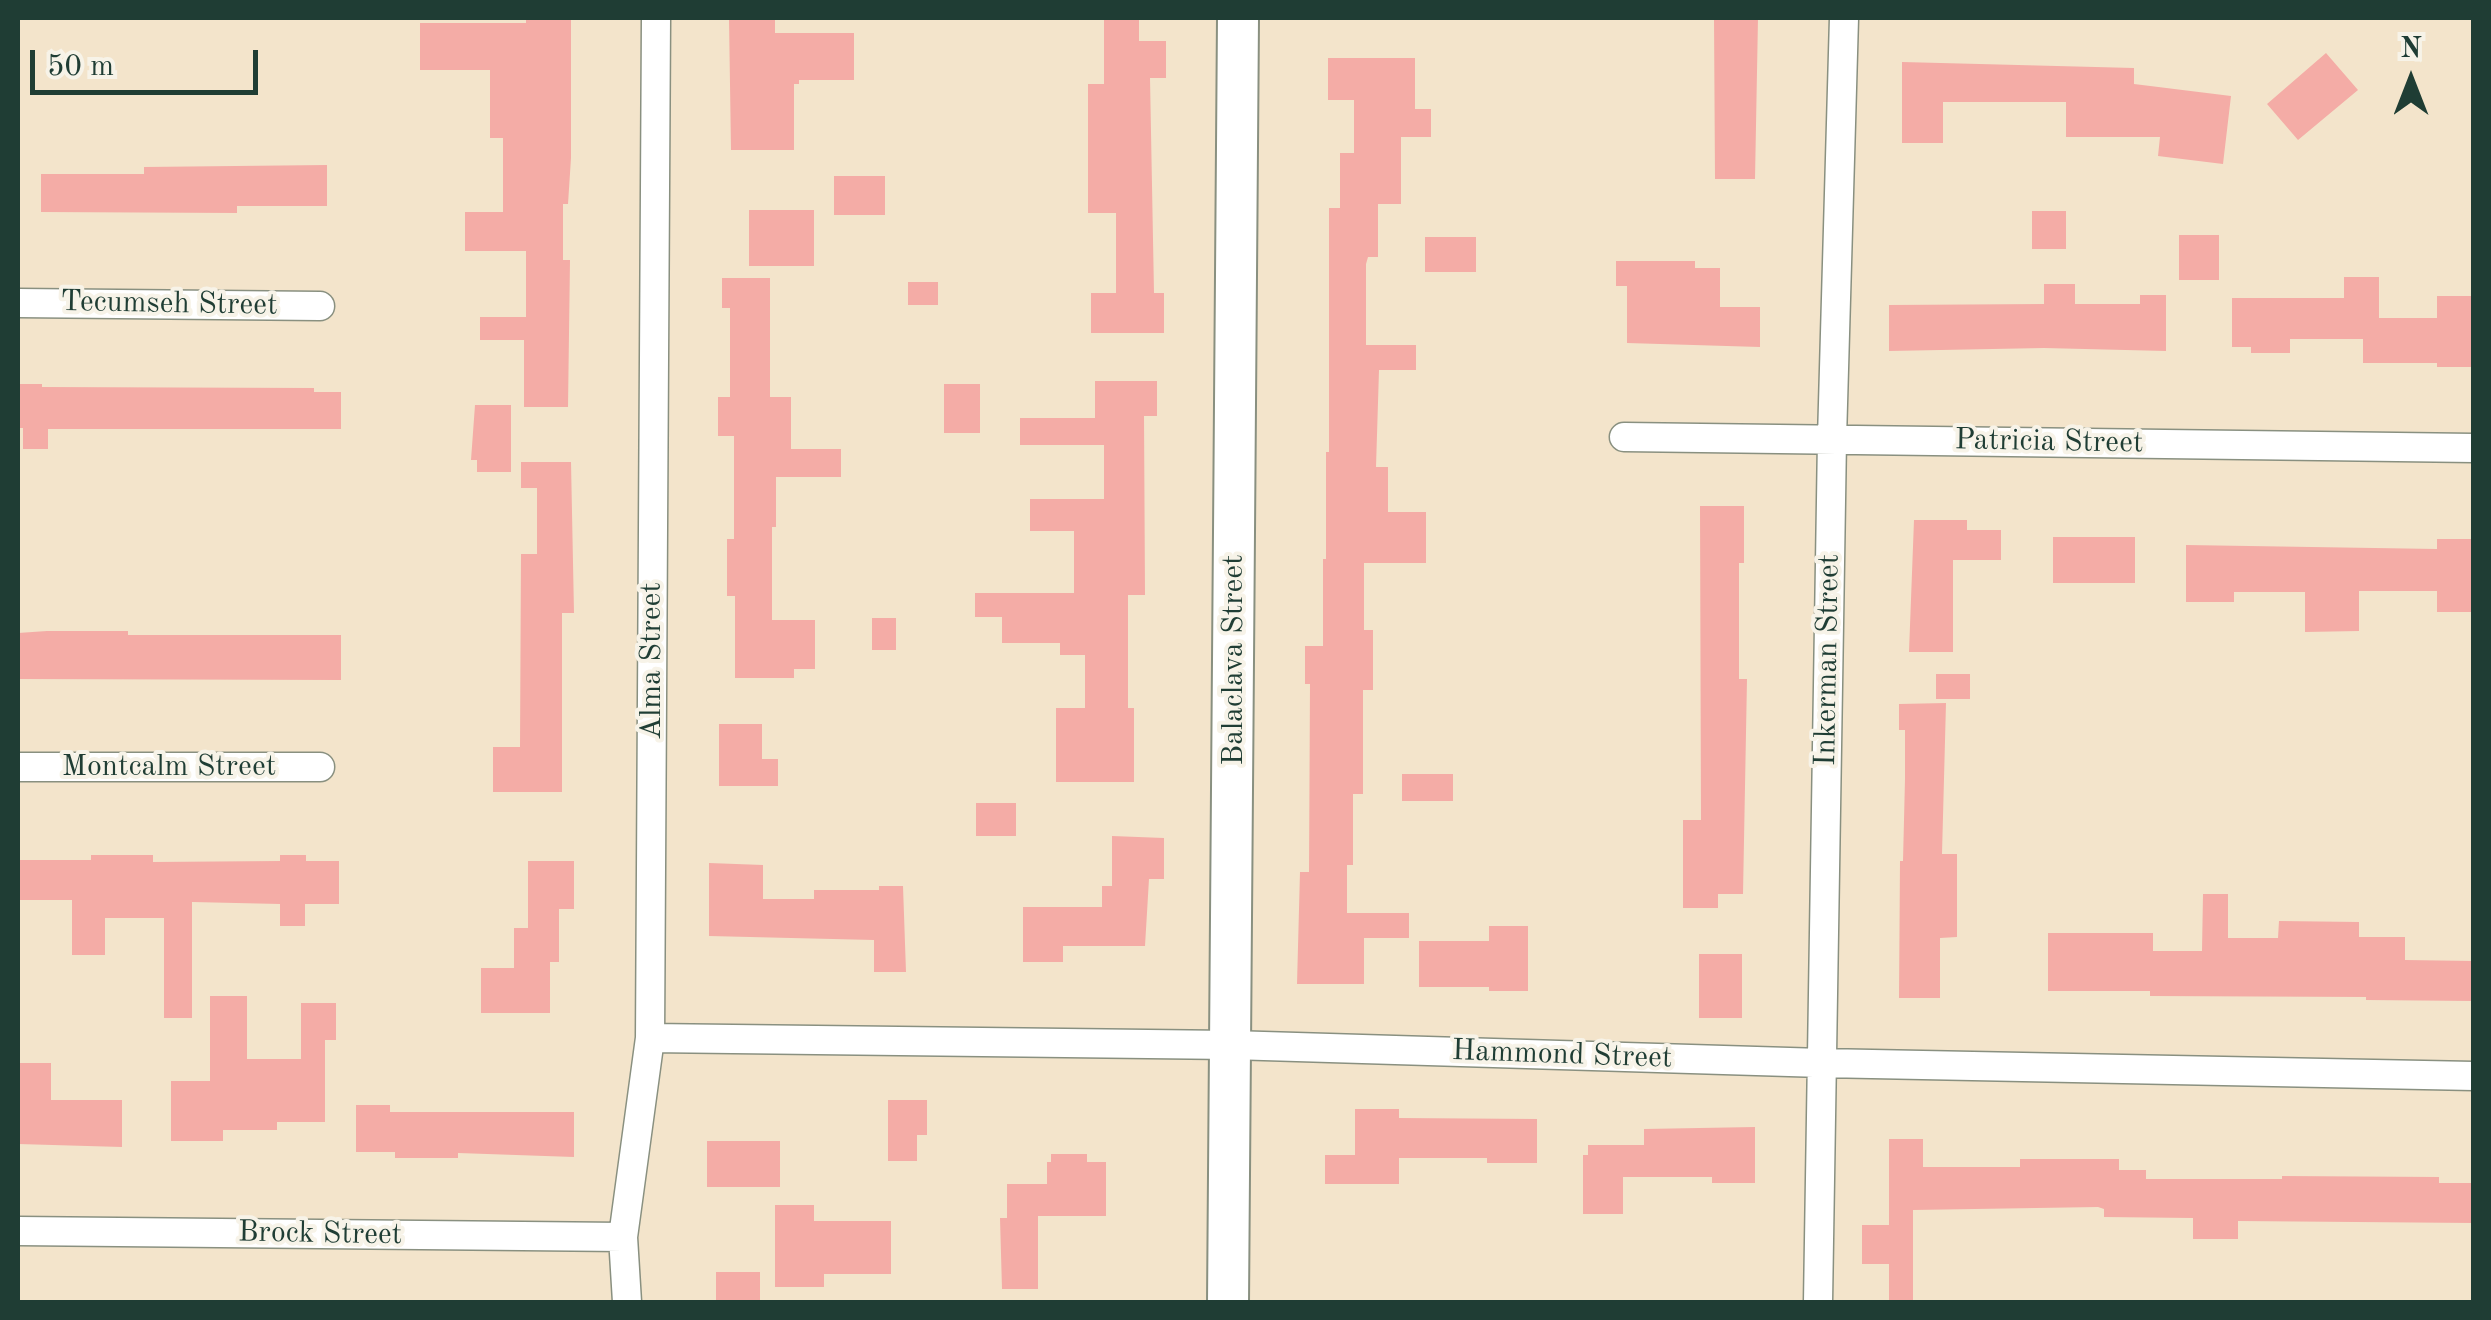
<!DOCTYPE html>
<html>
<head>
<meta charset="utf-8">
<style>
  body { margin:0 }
  #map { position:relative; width:2491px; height:1320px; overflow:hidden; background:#f3e4cb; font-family:"Old Standard TT",serif }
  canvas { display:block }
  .frame { position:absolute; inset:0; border:20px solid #1f3d34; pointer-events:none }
  .north { position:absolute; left:2361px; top:30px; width:100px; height:100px; -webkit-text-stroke:8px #f7f3e8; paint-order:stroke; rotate:0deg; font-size:28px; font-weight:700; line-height:40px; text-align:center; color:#1f3d34 }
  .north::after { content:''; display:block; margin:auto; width:35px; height:45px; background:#1f3d34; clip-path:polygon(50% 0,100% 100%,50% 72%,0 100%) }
  .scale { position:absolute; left:30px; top:50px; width:228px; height:45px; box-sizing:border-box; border:5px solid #1f3d34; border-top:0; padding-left:12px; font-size:30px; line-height:35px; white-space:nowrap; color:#1f3d34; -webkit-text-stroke:8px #f7f3e8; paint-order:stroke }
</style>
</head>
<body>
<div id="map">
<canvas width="2491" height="1320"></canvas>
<div class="frame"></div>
<div class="north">N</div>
<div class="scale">50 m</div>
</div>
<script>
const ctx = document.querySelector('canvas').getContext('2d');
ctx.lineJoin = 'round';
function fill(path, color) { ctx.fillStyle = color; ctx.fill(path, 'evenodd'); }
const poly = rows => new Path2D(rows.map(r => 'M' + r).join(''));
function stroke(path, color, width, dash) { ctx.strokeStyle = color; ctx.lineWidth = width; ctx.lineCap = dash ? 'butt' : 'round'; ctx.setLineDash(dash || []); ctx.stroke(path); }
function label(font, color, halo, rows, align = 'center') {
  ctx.font = font + ' "Old Standard TT",serif'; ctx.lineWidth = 8; ctx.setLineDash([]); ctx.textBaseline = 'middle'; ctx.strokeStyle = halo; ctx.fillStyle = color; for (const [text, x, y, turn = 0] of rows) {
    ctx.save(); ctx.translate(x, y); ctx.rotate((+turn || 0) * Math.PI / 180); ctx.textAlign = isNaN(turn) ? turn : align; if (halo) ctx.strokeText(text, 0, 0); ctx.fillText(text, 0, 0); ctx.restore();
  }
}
const building = poly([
  [526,18,571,18,571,158,568,204,563,204,563,260,570,260,568,407,524,407,524,340,480,340,480,317,526,317,526,251,465,251,465,212,503,212,503,138,490,138,490,70,420,70,420,23,526,23],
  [729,18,775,18,775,33,854,33,854,80,799,80,799,84,794,84,794,150,731,150],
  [1104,18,1139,18,1139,41,1166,41,1166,78,1150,78,1154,293,1164,293,1164,333,1091,333,1091,293,1116,293,1116,213,1088,213,1088,84,1104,84],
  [1714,18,1758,18,1755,179,1715,179],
  [2326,53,2358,90,2298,140,2267,104],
  [1328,58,1415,58,1415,109,1431,109,1431,137,1401,137,1401,204,1378,204,1378,257,1368,257,1366,264,1366,345,1416,345,1416,370,1379,370,1376,467,1388,467,1388,512,1426,512,1426,563,1364,563,1364,630,1373,630,1373,690,1363,690,1363,794,1353,794,1353,865,1347,865,1347,913,1409,913,1409,938,1364,938,1364,984,1297,984,1300,872,1309,872,1310,684,1305,684,1305,646,1323,646,1323,559,1326,559,1326,452,1329,452,1329,208,1340,208,1340,153,1354,153,1354,100,1328,100],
  [1902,62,2134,68,2134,84,2231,96,2223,164,2158,156,2160,137,2066,137,2066,102,1943,102,1943,143,1902,143],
  [327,165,327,206,237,206,237,213,41,212,41,174,144,174,144,167],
  [834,176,885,176,885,215,834,215],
  [749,210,814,210,814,266,749,266],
  [2032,211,2066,211,2066,249,2032,249],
  [2179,235,2219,235,2219,280,2179,280],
  [1425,237,1476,237,1476,272,1425,272],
  [1616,261,1695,261,1695,268,1720,268,1720,307,1760,307,1760,347,1627,343,1627,286,1616,286],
  [2344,277,2379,277,2379,318,2437,318,2437,296,2474,296,2474,367,2437,367,2437,363,2363,363,2363,339,2290,339,2290,353,2251,353,2251,347,2232,347,2232,298,2344,298],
  [722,278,770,278,770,397,791,397,791,449,841,449,841,477,776,477,776,527,772,527,772,620,815,620,815,669,794,669,794,678,735,678,735,596,727,596,727,539,734,539,734,436,718,436,718,397,730,397,730,308,722,308],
  [908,282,938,282,938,305,908,305],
  [2044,284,2075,284,2075,304,2140,304,2140,295,2166,295,2166,351,2044,348,1889,351,1889,305,2044,304],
  [1095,381,1157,381,1157,416,1144,416,1145,595,1128,595,1128,708,1134,708,1134,782,1056,782,1056,708,1085,708,1085,655,1060,655,1060,643,1002,643,1002,617,975,617,975,593,1074,593,1074,531,1030,531,1030,499,1104,499,1104,445,1020,445,1020,418,1095,418],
  [18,384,42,384,42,387,314,388,314,392,341,392,341,429,48,429,48,449,23,449,23,428,18,428],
  [944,384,980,384,980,433,944,433],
  [475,405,511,405,511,472,477,472,477,460,471,460],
  [521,462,571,462,574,613,562,613,562,792,493,792,493,747,520,747,521,554,537,554,537,488,521,488],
  [1700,506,1744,506,1744,563,1739,563,1739,679,1747,679,1743,894,1718,894,1718,908,1683,908,1683,820,1701,820],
  [1914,520,1967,520,1967,530,2001,530,2001,560,1953,560,1953,652,1909,652],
  [2053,537,2135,537,2135,583,2053,583],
  [2437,539,2474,539,2474,612,2437,612,2437,591,2359,591,2359,631,2305,632,2305,592,2234,592,2234,602,2186,602,2186,545,2437,549],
  [872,618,896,618,896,650,872,650],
  [47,631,128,631,128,635,341,635,341,680,18,679,18,633],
  [1936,674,1970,674,1970,699,1936,699],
  [1946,703,1942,854,1957,854,1957,937,1940,938,1940,998,1899,998,1900,861,1903,861,1905,779,1905,730,1899,730,1899,704],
  [719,724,762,724,762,759,778,759,778,786,719,786],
  [1402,774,1453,774,1453,801,1402,801],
  [976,803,1016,803,1016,836,976,836],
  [1112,836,1164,838,1164,879,1149,879,1145,946,1063,946,1063,962,1023,962,1023,907,1102,907,1102,886,1112,886],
  [91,855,153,855,153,862,280,861,280,855,306,855,306,861,339,861,339,904,305,904,305,926,280,926,280,904,192,902,192,1018,164,1018,164,918,105,918,105,955,72,955,72,900,18,900,18,860,91,860],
  [528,861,574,861,574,909,559,909,559,962,550,962,550,1013,481,1013,481,968,514,968,514,928,528,928],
  [709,863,763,865,763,899,814,899,814,890,879,890,879,886,903,886,906,972,874,972,874,940,709,936],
  [2203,894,2228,894,2228,938,2278,938,2279,921,2359,922,2359,937,2405,937,2405,960,2474,961,2474,1001,2366,1000,2366,997,2150,996,2150,991,2048,991,2048,933,2153,933,2153,951,2202,951],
  [1489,926,1528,926,1528,991,1489,991,1489,987,1419,987,1419,941,1489,941],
  [1699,954,1742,954,1742,1018,1699,1018],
  [210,996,247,996,247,1059,301,1059,301,1003,336,1003,336,1040,325,1040,325,1122,277,1122,277,1130,223,1130,223,1141,171,1141,171,1081,210,1081],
  [18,1063,51,1063,51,1100,122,1100,122,1147,18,1144],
  [888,1100,927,1100,927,1135,917,1135,917,1161,888,1161],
  [356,1105,390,1105,390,1112,574,1112,574,1157,458,1153,458,1158,395,1158,395,1152,356,1152],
  [1355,1109,1399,1109,1399,1118,1537,1119,1537,1163,1487,1163,1487,1158,1399,1158,1399,1184,1325,1184,1325,1155,1355,1155],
  [1755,1127,1755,1183,1712,1183,1712,1177,1623,1177,1623,1214,1583,1214,1583,1155,1588,1155,1588,1145,1644,1145,1644,1129],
  [1889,1139,1923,1139,1923,1167,2020,1167,2020,1159,2119,1159,2119,1170,2146,1170,2146,1179,2282,1179,2282,1176,2439,1177,2439,1183,2474,1183,2474,1223,2238,1221,2238,1239,2193,1239,2193,1218,2104,1217,2104,1209,2098,1207,1913,1210,1913,1302,1889,1302,1889,1264,1862,1264,1862,1225,1889,1225],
  [707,1141,780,1141,780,1187,707,1187],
  [1051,1154,1087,1154,1087,1162,1106,1162,1106,1216,1038,1216,1038,1289,1002,1289,1000,1218,1007,1218,1007,1184,1047,1184,1047,1162,1051,1162],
  [775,1205,814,1205,814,1221,891,1221,891,1274,824,1274,824,1287,775,1287],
  [716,1272,760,1272,760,1302,716,1302]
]);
const street = poly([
  [18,303,320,306],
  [1624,437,2474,448],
  [18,767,320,767],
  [650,1038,1231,1045,1822,1063,2474,1076],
  [18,1231,623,1237],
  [627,1302,623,1237,650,1038,656,18],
  [1818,1302,1832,439,1844,18]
]);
const secondary = poly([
  [1228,1302,1238,18]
]);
const streetNames = [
  ["Tecumseh Street",169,304,1],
  ["Patricia Street",2049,442,1],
  ["Balaclava Street",1234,660,-90],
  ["Inkerman Street",1828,660,-89],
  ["Alma Street",652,661,-90],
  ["Montcalm Street",169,767],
  ["Hammond Street",1562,1055,2],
  ["Brock Street",320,1234,1]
];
fill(building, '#f4aca6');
stroke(street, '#899080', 31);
stroke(secondary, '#899080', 44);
stroke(street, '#fff', 28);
stroke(secondary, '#fff', 40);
label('30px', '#1f3d34', '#f7f3e8', streetNames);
</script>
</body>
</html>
